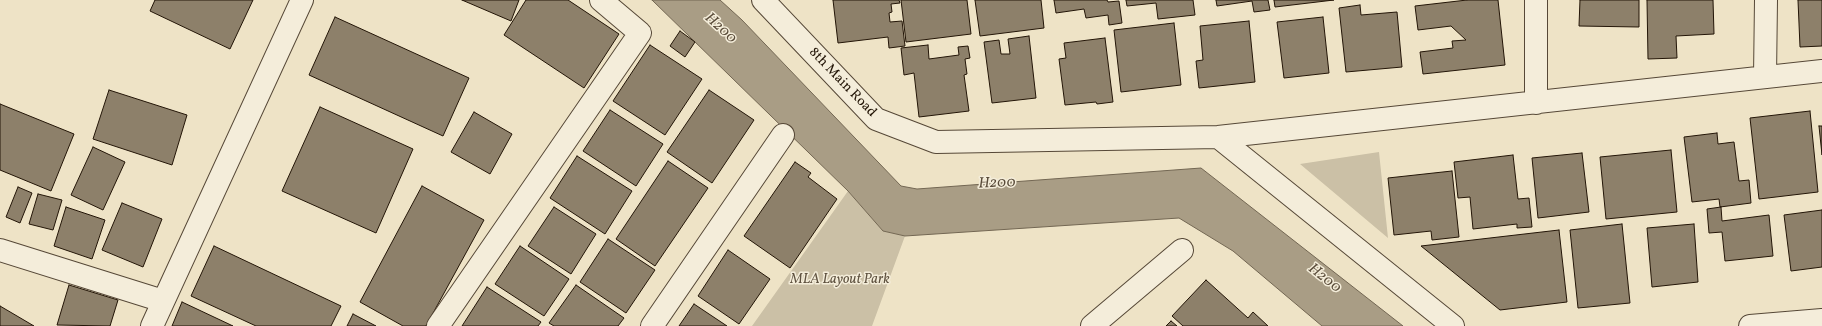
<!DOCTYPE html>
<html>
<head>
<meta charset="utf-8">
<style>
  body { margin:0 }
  canvas { display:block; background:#eee3c6 }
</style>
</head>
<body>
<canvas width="1822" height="326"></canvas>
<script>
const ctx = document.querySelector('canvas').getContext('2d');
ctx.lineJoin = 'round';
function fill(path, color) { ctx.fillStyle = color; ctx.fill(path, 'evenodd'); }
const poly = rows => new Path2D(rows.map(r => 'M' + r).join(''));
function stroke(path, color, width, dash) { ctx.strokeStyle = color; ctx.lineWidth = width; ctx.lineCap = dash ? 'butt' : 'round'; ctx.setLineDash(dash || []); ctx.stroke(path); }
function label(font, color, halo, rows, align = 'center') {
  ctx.font = font + ' Vollkorn,serif'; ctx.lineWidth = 3; ctx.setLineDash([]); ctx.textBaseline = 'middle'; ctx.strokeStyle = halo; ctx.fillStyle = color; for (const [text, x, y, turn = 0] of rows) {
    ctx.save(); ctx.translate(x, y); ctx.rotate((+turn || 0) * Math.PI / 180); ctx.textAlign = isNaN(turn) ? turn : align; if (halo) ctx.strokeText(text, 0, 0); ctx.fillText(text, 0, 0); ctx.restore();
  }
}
const green = poly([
  [1379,152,1388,238,1300,164],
  [848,191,883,231,905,236,872,326,752,326]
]);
const water = poly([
  [652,0,720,0,742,20,901,186,917,189,1201,168,1403,326,1322,326,1233,251,1179,218,905,236,883,231,848,191,652,0]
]);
const building = poly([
  [155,0,253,0,230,49,150,11,155,0],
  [462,0,519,0,511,21,462,0],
  [526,0,568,0,619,34,584,88,504,35,526,0],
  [833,0,899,0,900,3,891,4,892,12,889,13,890,22,902,21,905,46,889,48,888,37,838,43,833,0],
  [901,0,967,0,971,34,906,42,901,0],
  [975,0,1041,0,1044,28,980,36,975,0],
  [1054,0,1107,0,1108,2,1119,1,1122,23,1109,25,1108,15,1086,18,1084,9,1056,13,1054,0],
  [1126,0,1193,0,1195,15,1158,19,1156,3,1127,6,1126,0],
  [1216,0,1268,0,1270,10,1254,12,1252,1,1217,6,1216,0],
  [1274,0,1334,0,1275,7,1274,0],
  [1467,0,1498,0,1505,65,1423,74,1420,52,1453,48,1452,41,1466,40,1451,26,1418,30,1415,6,1467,0],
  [1580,0,1639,0,1639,27,1579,26,1580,0],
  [1647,0,1713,0,1714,34,1676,36,1677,58,1648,59,1647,0],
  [1798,0,1822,0,1822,46,1800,47,1798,0],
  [1360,5,1361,15,1397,12,1402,67,1346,72,1339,8,1360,5],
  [335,17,469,78,443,136,309,75,335,17],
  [1323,17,1329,73,1284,78,1277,22,1323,17],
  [1249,21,1255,82,1199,88,1196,61,1203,60,1200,26,1249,21],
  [1174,23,1181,85,1121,92,1114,30,1174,23],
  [680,31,695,42,685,57,670,46,680,31],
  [1029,36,1036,98,992,103,984,42,999,40,1001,54,1010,54,1008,39,1029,36],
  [1105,38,1113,102,1097,104,1096,102,1065,105,1059,59,1066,58,1064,43,1105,38],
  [650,45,702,79,665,135,613,101,650,45],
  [928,45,929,59,959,55,958,47,968,46,970,58,965,59,967,74,964,75,969,111,919,117,914,73,904,75,901,48,928,45],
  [109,90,187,115,172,165,93,139,109,90],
  [709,90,754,120,712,183,667,152,709,90],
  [0,104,74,134,51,191,0,170,0,104],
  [320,107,413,149,376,233,282,191,320,107],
  [610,110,663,144,636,186,583,151,610,110],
  [1810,111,1818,192,1759,199,1750,118,1810,111],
  [474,112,512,134,490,174,451,152,474,112],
  [1819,126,1822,126,1822,155,1819,126],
  [1717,133,1718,144,1734,142,1739,181,1749,180,1751,203,1720,207,1719,199,1692,202,1684,137,1717,133],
  [93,147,125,162,103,210,71,195,93,147],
  [1671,150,1677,212,1606,219,1600,157,1671,150],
  [1582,153,1589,212,1538,218,1532,158,1582,153],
  [1513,155,1518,199,1529,198,1532,227,1517,228,1517,224,1473,229,1470,197,1458,198,1454,162,1513,155],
  [577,156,632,191,605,234,550,198,577,156],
  [668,161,708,188,655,266,616,239,668,161],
  [795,162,811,173,808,177,837,199,790,268,744,236,795,162],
  [1452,171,1459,237,1432,240,1431,231,1394,235,1388,178,1452,171],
  [422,186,484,220,426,326,403,326,360,302,422,186],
  [18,187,32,193,20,223,6,217,18,187],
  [38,194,62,200,53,230,29,224,38,194],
  [122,203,162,219,143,267,102,250,122,203],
  [66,207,105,220,92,259,54,246,66,207],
  [554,207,596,234,571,274,528,246,554,207],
  [1721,207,1722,221,1769,215,1773,256,1725,261,1722,232,1709,233,1707,209,1721,207],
  [1822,210,1822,267,1791,271,1784,215,1822,210],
  [1622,224,1630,303,1578,308,1570,230,1622,224],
  [1694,224,1698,282,1652,287,1647,228,1694,224],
  [1559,230,1567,302,1500,310,1421,246,1559,230],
  [608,239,655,270,626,313,580,282,608,239],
  [214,246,341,306,331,326,256,326,191,296,214,246],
  [520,246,569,279,544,316,495,284,520,246],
  [728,250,770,279,739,324,698,296,728,250],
  [1206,280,1248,318,1253,312,1268,326,1183,326,1172,316,1206,280],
  [69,285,118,300,110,326,57,325,69,285],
  [576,285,624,318,618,326,554,326,549,323,576,285],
  [487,287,541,322,538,326,462,326,487,287],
  [182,302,233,326,172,326,182,302],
  [694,304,727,326,679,326,694,304],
  [0,306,34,326,0,326,0,306],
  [353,314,376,326,347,326,353,314],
  [1171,321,1177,326,1166,326,1171,321]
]);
const minor = poly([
  [763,0,876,119,936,142,1218,137,1822,71],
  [1765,77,1766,0],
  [1536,103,1536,0],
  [1218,137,1453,326],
  [0,250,163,301],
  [152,326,302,0],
  [438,326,640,33,601,0],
  [652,326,783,135],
  [1092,326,1182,250],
  [1750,326,1822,320]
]);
const streetNames = [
  ["8th Main Road",842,83,46]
];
const parkNames = [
  ["MLA Layout Park",840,280]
];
const waterNames = [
  ["H200",720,29,42],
  ["H200",997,184,-2],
  ["H200",1324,279,38]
];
fill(green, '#cbc0a6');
fill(water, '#a99d85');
stroke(water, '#736753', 1);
fill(building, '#8d806a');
stroke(building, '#231507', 1);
stroke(minor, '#564837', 24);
stroke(minor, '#f4edda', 22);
label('14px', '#231507', '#f4edda', streetNames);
label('italic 14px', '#5e513f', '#f4edda', parkNames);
label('italic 15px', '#594b39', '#f4edda', waterNames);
</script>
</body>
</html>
